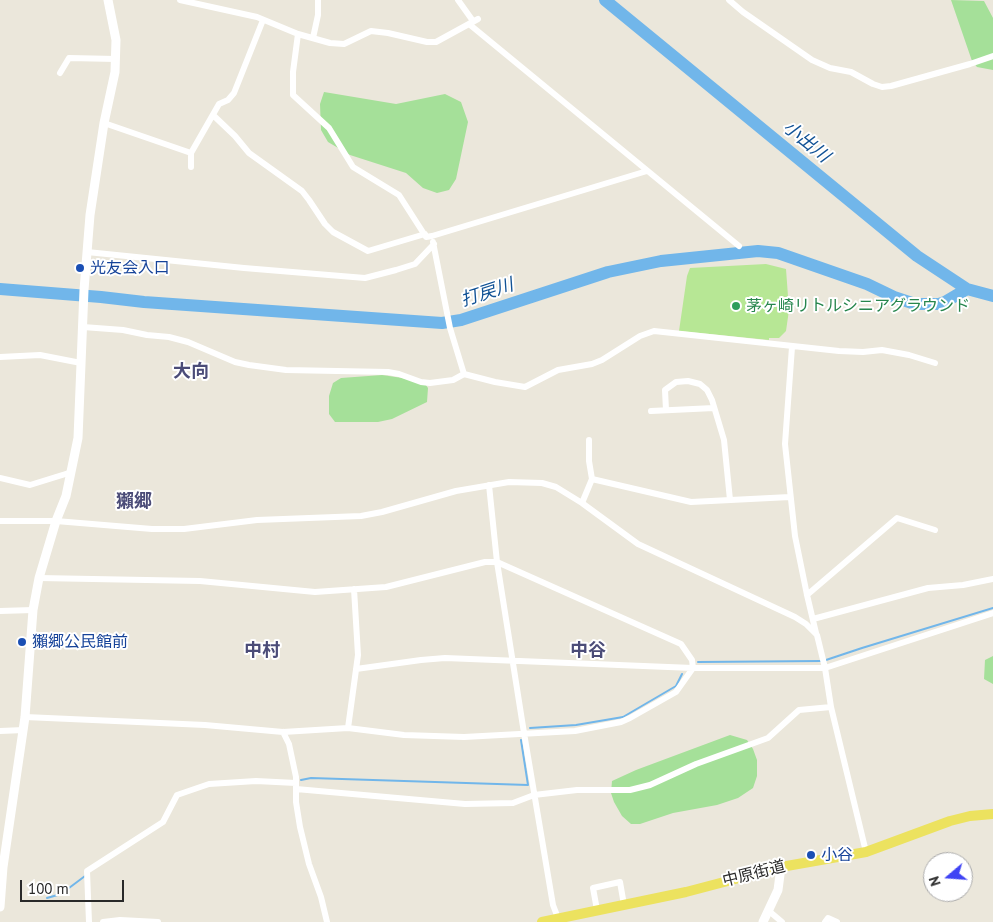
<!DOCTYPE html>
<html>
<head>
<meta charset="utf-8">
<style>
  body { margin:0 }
  #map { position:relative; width:993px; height:922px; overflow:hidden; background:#ebe7db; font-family:"PT Sans",sans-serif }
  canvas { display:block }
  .north { position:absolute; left:923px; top:852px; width:50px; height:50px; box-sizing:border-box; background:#fff; border:1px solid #a9a9a9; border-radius:50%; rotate:252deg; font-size:14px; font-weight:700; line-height:20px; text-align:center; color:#292929 }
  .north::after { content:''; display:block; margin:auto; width:18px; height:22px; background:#3f43f4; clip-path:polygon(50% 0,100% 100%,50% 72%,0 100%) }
  .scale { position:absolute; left:20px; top:880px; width:104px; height:22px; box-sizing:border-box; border:2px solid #292929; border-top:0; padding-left:6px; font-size:15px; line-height:18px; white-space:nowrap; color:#292929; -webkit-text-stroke:4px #fff; paint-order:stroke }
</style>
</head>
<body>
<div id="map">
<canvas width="993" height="922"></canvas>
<div class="north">N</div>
<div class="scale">100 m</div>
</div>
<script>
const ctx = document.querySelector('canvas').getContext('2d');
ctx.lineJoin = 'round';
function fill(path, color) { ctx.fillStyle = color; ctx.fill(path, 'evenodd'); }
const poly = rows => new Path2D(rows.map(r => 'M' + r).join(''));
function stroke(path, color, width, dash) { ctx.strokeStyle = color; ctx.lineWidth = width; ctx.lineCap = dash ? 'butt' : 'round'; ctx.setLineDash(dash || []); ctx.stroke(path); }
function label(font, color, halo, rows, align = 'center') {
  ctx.font = font + ' "PT Sans","Noto Sans JP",sans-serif'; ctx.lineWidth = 4; ctx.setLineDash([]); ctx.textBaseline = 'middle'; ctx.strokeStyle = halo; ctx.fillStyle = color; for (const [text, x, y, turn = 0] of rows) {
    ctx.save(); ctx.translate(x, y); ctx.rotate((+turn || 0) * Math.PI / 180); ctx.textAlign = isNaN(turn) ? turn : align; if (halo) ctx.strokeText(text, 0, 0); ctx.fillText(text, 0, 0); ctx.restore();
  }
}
const green = poly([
  [951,0,984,1,993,18,993,70,977,67,972,61],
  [324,92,396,104,445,94,461,102,468,122,456,179,449,190,437,193,423,188,406,173,350,155,328,142,321,130,320,104],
  [382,375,423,381,428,388,427,402,392,419,378,422,335,422,329,414,329,396,333,383,341,378],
  [993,656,993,684,984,679,985,660],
  [730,735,747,740,753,749,757,760,757,776,753,788,738,798,717,805,673,813,640,824,631,824,622,816,614,802,611,793,612,781,636,770]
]);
const pitch = poly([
  [766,264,786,269,789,310,786,331,779,338,769,338,769,340,679,331,687,276,690,268]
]);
const stream = poly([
  [826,660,862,648,993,608],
  [698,662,821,661],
  [530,728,576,725,623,717,676,686,682,674],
  [301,780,311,778,528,785,521,740],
  [47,898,61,894,85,876]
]);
const river = poly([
  [605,0,917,256,967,289,993,296],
  [0,289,101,297,144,302,442,323,461,320,608,272,661,261,758,251,778,253,867,284,894,297,915,304,939,304,945,302,967,289]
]);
const street = poly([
  [180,0,257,17,298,34,330,43,344,44,371,31,388,33,427,42,436,42,478,19],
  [458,0,473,21],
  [729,0,743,12,812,60,830,68,851,72,873,84,882,87,891,86,970,64,993,56],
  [469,24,739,246],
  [298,34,293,72,293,95,329,128,353,167,399,195,426,237,432,236,647,171],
  [313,38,318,15,318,0],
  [60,73,69,58,116,59],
  [213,115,235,136,249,153,302,191,309,200,325,224,333,232,368,251,425,234],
  [104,123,191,153],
  [191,167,191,153,219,104,228,100,234,93,263,20],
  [433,242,450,328,464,374],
  [87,252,244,268,365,278,396,270,415,264,434,244],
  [83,327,123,330,147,335,169,337,188,342,235,362,249,365,286,370,388,372,399,374,421,382,430,383,453,380,464,374,495,382,525,387,558,370,592,364,602,360,640,336,654,331,839,351,863,352,882,350,909,355,935,363],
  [792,347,785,444,795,536,807,595,816,633],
  [0,357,40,355,81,363],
  [666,410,665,390,676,382,688,381,700,384,707,390,712,400,724,440,730,500],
  [651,411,714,408],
  [0,478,30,485,72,472],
  [592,479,691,502,790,497],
  [489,485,497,562,524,733,553,905,558,918],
  [582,503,592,479,589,461,589,440],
  [0,521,56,521,152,529,184,529,257,520,361,516,382,512,456,491,509,482,542,483,556,487,582,503,638,544,795,617,806,624,817,635,825,668,831,707,866,852],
  [807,595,897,518,935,530],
  [0,611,33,610],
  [813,619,928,588,963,585,993,579],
  [356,669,421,660,445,658,693,668,825,668,993,613],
  [25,717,205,725,283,732,348,728,404,735,464,737,575,731,621,722,630,718,676,692,693,668,692,660,681,644,497,562,485,562,386,587,315,592,200,581,39,578],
  [348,728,358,655,354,589],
  [0,731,24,730],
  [283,732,289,744,296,777,296,802,300,827,309,864,321,897,327,922],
  [296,789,465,804,513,803,534,795,577,790,630,790,650,785,696,764,768,738,799,710,831,707],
  [597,910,593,888,620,882,624,905],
  [769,911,782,922],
  [89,922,87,871,163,822,177,795,209,784,256,781,296,783],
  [103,922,120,920,158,922],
  [825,922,828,918,837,922]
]);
const secondary = poly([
  [0,907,3,867,25,717,33,610,39,578,56,521,66,496,78,438,84,290,90,215,104,123,115,72,116,40,108,0],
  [763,922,778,890,781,867]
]);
const primary = poly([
  [542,922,686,892,781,867,866,852,950,821,970,816,993,814]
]);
const markers = [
  [80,268,5,"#1a4fb4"],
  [736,306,5,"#2e9e5b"],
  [22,642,5,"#1a4fb4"],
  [811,855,5,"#1a4fb4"]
];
const transitNames = [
  ["光友会入口",90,268],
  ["獺郷公民館前",32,642],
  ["小谷",821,855]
];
const leisureNames = [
  ["茅ヶ崎リトルシニアグラウンド",746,306]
];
const streetNames = [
  ["中原街道",754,874,-14]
];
const waterNames = [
  ["小出川",806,142,39],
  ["打戻川",487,293,-18]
];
const neighbourhoodNames = [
  ["大向",191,372],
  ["獺郷",134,502],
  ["中村",262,651],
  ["中谷",588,651]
];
fill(green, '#a5e099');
fill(pitch, '#b7e795');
stroke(stream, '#71b6ea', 2);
stroke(river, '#71b6ea', 12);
stroke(street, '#fff', 6);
stroke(secondary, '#fff', 9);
stroke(primary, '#ece25f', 10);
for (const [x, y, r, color] of markers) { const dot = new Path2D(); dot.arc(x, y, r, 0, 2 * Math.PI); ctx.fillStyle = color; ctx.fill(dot); stroke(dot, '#fff', 2); }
label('16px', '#164399', '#fff', transitNames, 'left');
label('16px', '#27864d', '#fff', leisureNames, 'left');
label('16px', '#292929', '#fff', streetNames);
label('italic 18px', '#115295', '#fff', waterNames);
label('bold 18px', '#4b4c78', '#fff', neighbourhoodNames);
</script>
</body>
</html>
